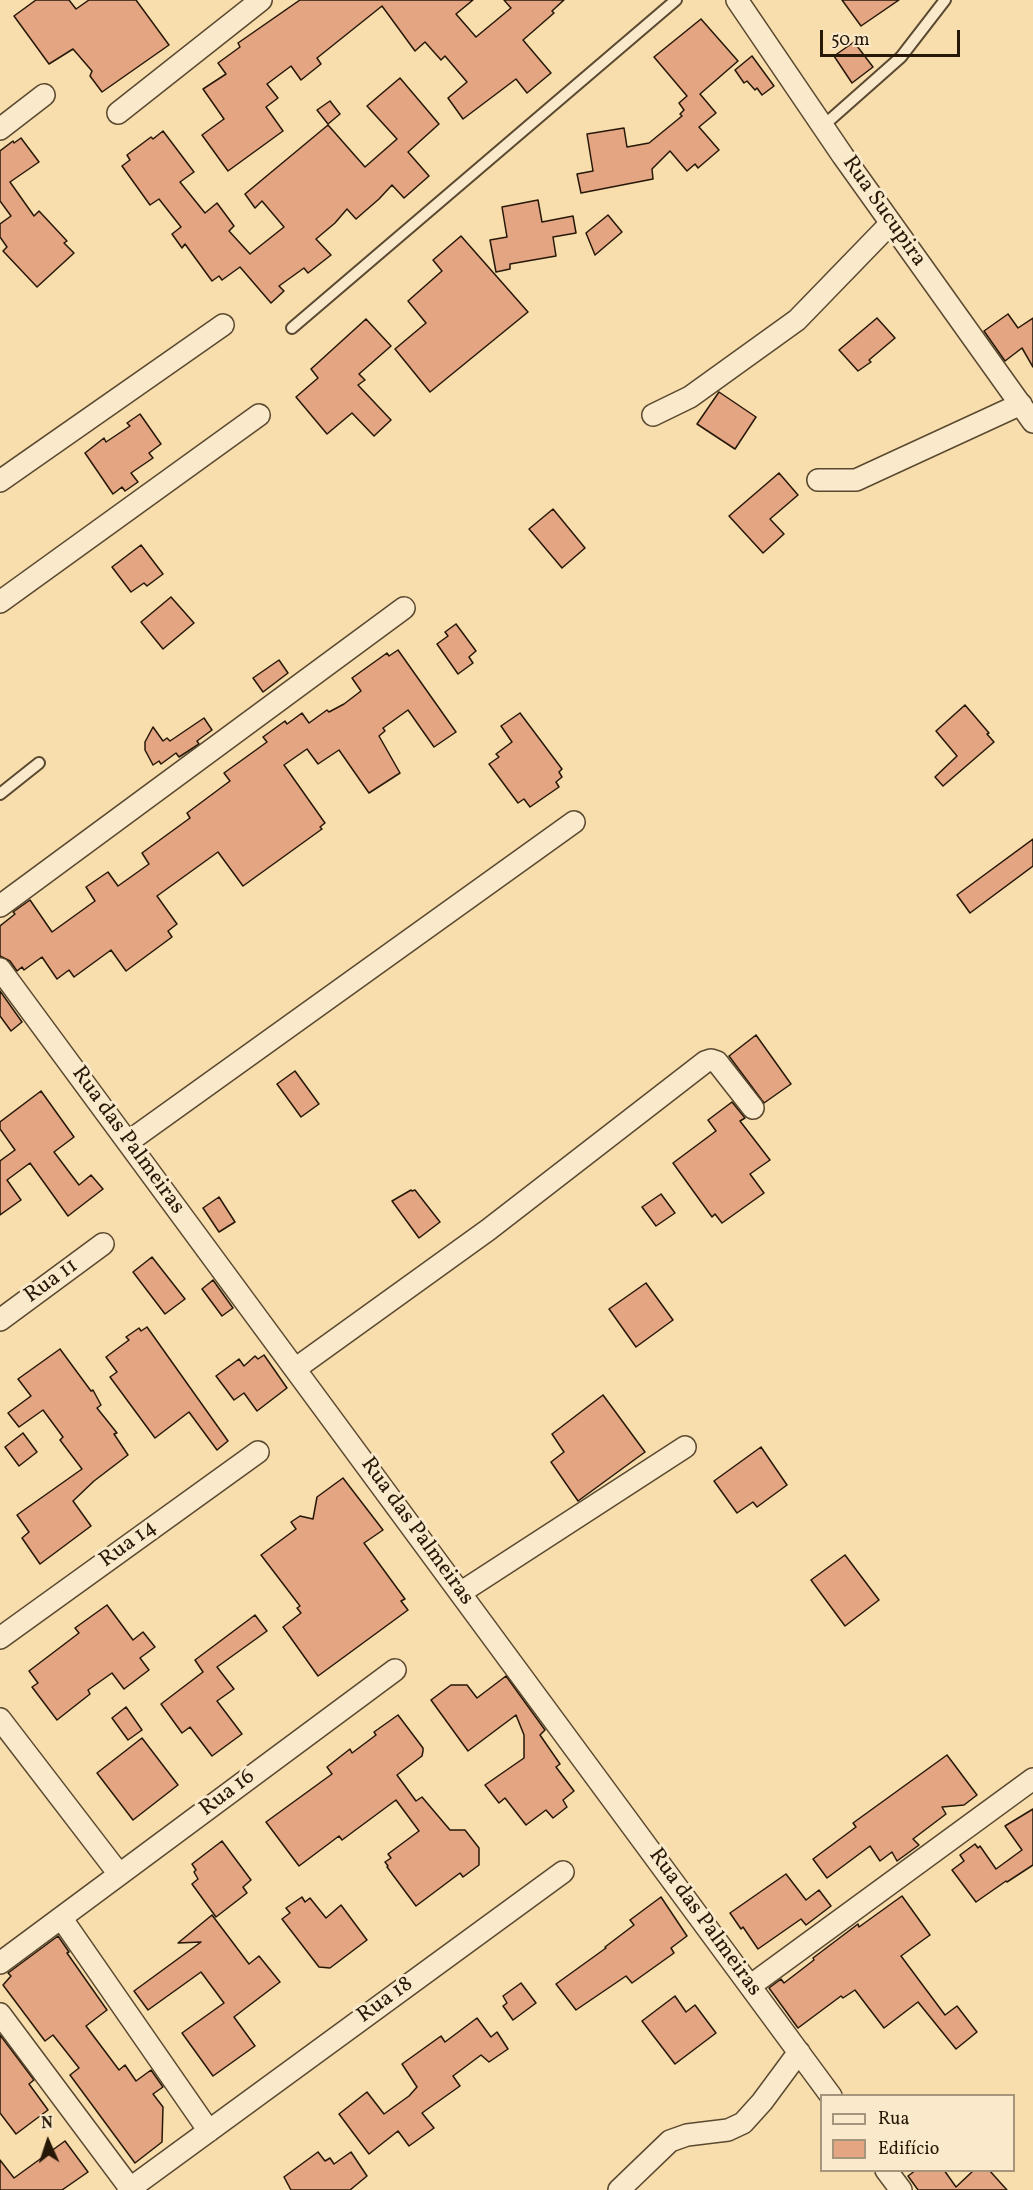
<!DOCTYPE html>
<html>
<head>
<meta charset="utf-8">
<style>
  body { margin:0 }
  #map { position:relative; width:1033px; height:2190px; overflow:hidden; background:#f8ddad; font-family:Vollkorn,serif }
  canvas { display:block }
  .legend { position:absolute; left:820px; top:2094px; width:195px; height:78px; box-sizing:border-box; background:#fae9ca; border:2px solid #a5957c; margin:0; padding:8px 10px; list-style:none; font-size:18px; color:#261807 }
  .legend li { display:flex; align-items:center; gap:12px; height:30px }
  .legend b { width:30px; border:2px solid #a5957c }
  .north { position:absolute; left:18px; top:2112px; width:60px; height:60px; -webkit-text-stroke:4px #fae9ca; paint-order:stroke; rotate:357deg; font-size:16px; font-weight:700; line-height:24px; text-align:center; color:#261807 }
  .north::after { content:''; display:block; margin:auto; width:21px; height:27px; background:#261807; clip-path:polygon(50% 0,100% 100%,50% 72%,0 100%) }
  .scale { position:absolute; left:820px; top:30px; width:140px; height:27px; box-sizing:border-box; border:3px solid #261807; border-top:0; padding-left:8px; font-size:18px; line-height:21px; white-space:nowrap; color:#261807; -webkit-text-stroke:4px #fae9ca; paint-order:stroke }
</style>
</head>
<body>
<div id="map">
<canvas width="1033" height="2190"></canvas>
<ul class="legend">
<li><b style="height:8px;background:#fae9ca"></b>Rua</li>
<li><b style="height:16px;background:#e4a583"></b>Edifício</li>
</ul>
<div class="north">N</div>
<div class="scale">50 m</div>
</div>
<script>
const ctx = document.querySelector('canvas').getContext('2d');
ctx.lineJoin = 'round';
function fill(path, color) { ctx.fillStyle = color; ctx.fill(path, 'evenodd'); }
const poly = rows => new Path2D(rows.map(r => 'M' + r).join(''));
function stroke(path, color, width, dash) { ctx.strokeStyle = color; ctx.lineWidth = width; ctx.lineCap = dash ? 'butt' : 'round'; ctx.setLineDash(dash || []); ctx.stroke(path); }
function label(font, color, halo, rows, align = 'center') {
  ctx.font = font + ' Vollkorn,serif'; ctx.lineWidth = 6; ctx.setLineDash([]); ctx.textBaseline = 'middle'; ctx.strokeStyle = halo; ctx.fillStyle = color; for (const [text, x, y, turn = 0] of rows) {
    ctx.save(); ctx.translate(x, y); ctx.rotate((+turn || 0) * Math.PI / 180); ctx.textAlign = isNaN(turn) ? turn : align; if (halo) ctx.strokeText(text, 0, 0); ctx.fillText(text, 0, 0); ctx.restore();
  }
}
const building = poly([
  [36,0,69,0,76,9,89,0,136,0,169,45,102,92,90,76,92,71,73,49,49,64,14,16,36,0],
  [300,0,473,0,456,14,476,37,511,8,504,0,564,0,552,11,554,13,523,40,551,73,527,93,516,79,463,119,448,98,467,82,445,56,441,60,425,42,415,51,382,6,317,58,321,64,301,80,291,66,267,84,278,98,266,107,283,131,228,171,202,135,224,119,203,89,226,74,218,63,240,47,238,43,300,0],
  [842,0,899,0,861,26,842,0],
  [701,19,738,61,700,94,716,113,699,127,719,150,698,168,695,164,687,171,670,151,652,169,653,179,581,193,577,174,593,171,587,134,624,128,627,147,649,143,682,116,680,114,684,110,679,103,687,96,654,57,701,19],
  [854,42,873,67,852,83,834,56,854,42],
  [752,56,774,86,762,95,757,88,755,90,747,81,744,83,735,70,752,56],
  [400,78,439,124,408,152,429,176,404,198,392,185,379,199,356,219,347,209,335,223,316,239,331,255,308,273,304,268,279,286,284,291,271,303,240,267,222,280,219,276,212,281,185,244,182,248,172,234,181,227,159,199,150,205,122,166,130,160,127,155,151,137,153,139,163,131,194,172,180,182,205,213,217,203,234,226,229,231,250,254,284,227,262,201,255,208,245,194,328,125,365,167,397,139,367,106,400,78],
  [330,101,340,114,328,124,317,110,330,101],
  [21,138,39,162,10,182,34,216,39,211,67,241,64,243,74,253,37,287,3,251,7,247,0,237,0,224,11,216,0,201,0,151,13,141,14,143,21,138],
  [538,200,542,222,573,216,576,233,553,237,556,256,510,264,510,269,496,272,490,240,507,237,502,207,538,200],
  [608,215,622,232,595,255,586,233,608,215],
  [461,236,528,312,430,392,395,349,426,323,408,301,442,271,433,260,461,236],
  [1008,314,1018,328,1033,318,1033,367,1022,348,1005,361,984,331,1008,314],
  [877,318,895,338,869,360,871,362,858,371,839,350,877,318],
  [366,319,391,346,359,374,365,380,358,385,391,420,374,436,352,413,327,434,296,397,318,378,311,369,366,319],
  [719,392,756,417,735,449,697,424,719,392],
  [140,414,161,444,149,453,153,458,131,473,138,482,125,491,122,487,113,494,85,453,104,438,106,442,130,426,127,423,140,414],
  [779,473,798,495,770,519,784,534,763,553,729,516,779,473],
  [553,509,585,548,562,568,529,529,553,509],
  [141,545,163,574,147,586,144,583,131,592,112,567,141,545],
  [171,597,194,623,163,649,141,622,171,597],
  [456,624,476,651,469,657,473,663,458,674,437,644,448,636,445,632,456,624],
  [398,650,456,732,434,747,408,710,383,728,385,731,379,736,400,773,369,793,339,750,318,764,307,749,284,765,325,823,320,827,322,829,243,886,218,852,157,896,177,924,168,931,172,937,126,971,111,950,74,977,69,970,57,979,42,957,24,970,22,967,17,971,10,961,0,956,0,926,15,914,13,912,30,900,52,932,95,901,86,887,108,872,118,886,149,864,142,853,190,818,187,813,230,781,224,773,267,742,263,737,285,721,287,724,302,713,309,723,327,710,329,712,344,704,361,691,352,678,387,653,389,656,398,650],
  [279,660,288,673,263,692,253,678,279,660],
  [965,705,989,733,987,734,994,742,943,786,935,777,957,756,936,731,965,705],
  [520,713,562,769,559,772,562,777,556,782,559,787,530,807,524,799,518,803,489,764,499,757,496,754,512,742,501,726,520,713],
  [204,718,212,730,197,741,199,744,179,757,176,753,161,764,159,761,153,765,145,750,145,742,153,727,163,741,167,738,170,741,204,718],
  [1033,839,1033,866,970,913,957,895,1033,839],
  [0,991,22,1022,11,1031,0,1016,0,991],
  [756,1035,791,1084,764,1103,729,1056,756,1035],
  [295,1071,319,1104,301,1117,277,1084,295,1071],
  [41,1091,74,1137,54,1152,79,1185,91,1175,103,1189,68,1216,30,1163,7,1180,21,1200,0,1215,0,1161,15,1150,0,1129,0,1122,41,1091],
  [732,1102,745,1118,740,1121,770,1160,750,1174,764,1193,722,1223,715,1214,712,1217,673,1163,716,1131,708,1120,732,1102],
  [411,1190,412,1191,415,1190,440,1222,419,1238,392,1201,411,1190],
  [661,1194,675,1213,656,1226,642,1207,661,1194],
  [219,1197,235,1222,219,1232,203,1208,219,1197],
  [152,1257,185,1299,165,1314,133,1272,152,1257],
  [213,1280,233,1308,222,1316,202,1289,213,1280],
  [646,1283,673,1320,636,1347,609,1309,646,1283],
  [147,1327,228,1441,217,1450,189,1412,155,1438,110,1377,117,1372,106,1357,129,1340,126,1337,139,1328,141,1331,147,1327],
  [60,1349,91,1391,93,1390,101,1405,97,1408,117,1433,114,1434,128,1455,94,1481,73,1501,91,1526,40,1564,22,1538,29,1532,17,1515,82,1469,60,1440,63,1437,43,1410,19,1427,8,1413,31,1396,18,1379,60,1349],
  [264,1355,287,1388,257,1411,244,1393,234,1400,216,1376,239,1359,244,1366,255,1356,258,1359,264,1355],
  [603,1395,645,1452,578,1501,551,1462,564,1452,552,1434,603,1395],
  [23,1433,37,1452,19,1466,5,1447,23,1433],
  [761,1447,787,1485,757,1507,753,1502,737,1513,714,1481,761,1447],
  [343,1478,383,1530,364,1543,405,1599,401,1601,408,1610,318,1676,283,1627,301,1613,297,1608,300,1606,261,1555,296,1529,291,1522,300,1516,313,1519,317,1497,343,1478],
  [845,1555,879,1600,845,1626,811,1580,845,1555],
  [107,1605,133,1640,143,1632,155,1647,140,1658,149,1670,124,1689,112,1673,88,1690,90,1694,57,1720,32,1687,38,1683,29,1671,79,1633,75,1628,107,1605],
  [255,1615,267,1631,217,1667,234,1689,217,1701,242,1734,212,1756,190,1727,182,1733,161,1704,203,1672,195,1660,255,1615],
  [506,1676,545,1730,540,1735,560,1764,556,1767,574,1791,563,1800,567,1807,553,1818,546,1810,526,1825,505,1798,499,1803,485,1785,524,1758,524,1735,516,1715,468,1751,431,1700,451,1685,467,1685,477,1698,506,1676],
  [126,1707,142,1730,128,1740,112,1718,126,1707],
  [398,1715,423,1748,423,1751,422,1756,397,1775,416,1801,422,1797,450,1830,465,1830,479,1848,479,1865,463,1877,460,1873,416,1906,387,1867,388,1866,385,1862,391,1858,388,1854,419,1831,396,1800,342,1840,339,1836,299,1866,266,1822,332,1774,327,1767,350,1749,352,1753,376,1735,374,1732,398,1715],
  [142,1738,178,1785,133,1820,97,1773,142,1738],
  [947,1755,977,1795,964,1805,942,1807,946,1814,913,1839,919,1845,897,1861,892,1852,880,1861,870,1846,827,1878,813,1859,856,1827,853,1823,947,1755],
  [1033,1809,1033,1865,1007,1882,1006,1881,976,1902,952,1870,964,1861,960,1855,975,1844,978,1848,980,1846,996,1869,1022,1850,1005,1826,1033,1809],
  [222,1841,251,1880,243,1887,247,1893,216,1917,192,1884,198,1879,194,1872,196,1870,192,1864,222,1841],
  [786,1874,806,1900,819,1890,831,1906,806,1925,801,1919,758,1949,743,1927,741,1929,730,1913,786,1874],
  [902,1896,930,1935,901,1956,945,2015,957,2006,977,2032,956,2049,918,2002,884,2028,855,1990,843,1998,841,1996,798,2028,769,1988,781,1979,784,1983,814,1960,813,1958,858,1924,859,1927,902,1896],
  [302,1897,305,1902,310,1898,326,1918,341,1905,367,1940,330,1968,319,1967,282,1919,290,1913,286,1908,302,1897],
  [661,1897,687,1936,671,1948,674,1953,632,1983,626,1976,576,2010,556,1984,606,1948,605,1947,634,1925,630,1920,661,1897],
  [212,1915,249,1964,259,1956,280,1982,234,2017,255,2046,213,2076,182,2033,224,2003,201,1972,148,2010,134,1991,201,1942,178,1943,212,1915],
  [58,1936,69,1952,67,1953,107,2010,86,2026,119,2070,125,2065,136,2081,151,2070,163,2087,153,2094,163,2107,162,2142,135,2163,70,2075,79,2068,53,2035,45,2041,3,1985,11,1976,8,1973,58,1936],
  [521,1983,536,2003,513,2020,503,2006,507,2003,503,1996,521,1983],
  [675,1996,686,2012,695,2005,716,2033,675,2064,642,2021,675,1996],
  [477,2018,491,2037,497,2032,508,2049,489,2062,481,2055,453,2076,460,2086,422,2113,434,2128,409,2146,398,2131,369,2154,339,2114,367,2092,384,2114,409,2096,417,2087,402,2064,441,2036,445,2042,477,2018],
  [0,2035,34,2080,29,2084,48,2110,16,2134,0,2113,0,2035],
  [65,2141,88,2172,62,2190,0,2190,0,2160,14,2178,65,2141],
  [318,2152,325,2161,330,2158,334,2164,351,2152,367,2176,350,2190,291,2190,284,2177,318,2152],
  [916,2170,944,2170,956,2187,974,2170,989,2170,1007,2190,918,2190,908,2176,916,2170]
]);
const service = poly([
  [823,126,901,57,945,0],
  [292,328,676,0],
  [0,794,39,763]
]);
const minor = poly([
  [737,0,843,156,1033,422],
  [118,113,261,0],
  [0,129,44,95],
  [653,415,690,397,797,320,891,223],
  [818,480,856,480,1021,404],
  [0,481,223,325],
  [0,602,259,415],
  [0,906,404,608],
  [0,969,831,2096],
  [128,1142,574,822],
  [0,1320,103,1244],
  [295,1369,488,1230,705,1062,711,1060,717,1062,753,1108],
  [460,1593,685,1447],
  [0,1638,258,1452],
  [0,1719,119,1874],
  [62,1919,209,2131],
  [0,1963,395,1670],
  [750,1986,1033,1779],
  [0,2014,130,2188],
  [886,2170,901,2190],
  [128,2190,563,1872],
  [619,2190,670,2141,687,2135,728,2130,743,2123,762,2102,799,2052]
]);
const streetNames = [
  ["Rua Sucupira",883,212,55],
  ["Rua das Palmeiras",127,1141,54],
  ["Rua 11",52,1282,-36],
  ["Rua das Palmeiras",416,1532,54],
  ["Rua 14",129,1545,-36],
  ["Rua 16",228,1794,-37],
  ["Rua das Palmeiras",704,1923,54],
  ["Rua 18",386,2001,-36]
];
fill(building, '#e4a583');
stroke(building, '#261807', 1.5);
stroke(service, '#5a4930', 14);
stroke(minor, '#5a4930', 24);
stroke(service, '#fae9ca', 10);
stroke(minor, '#fae9ca', 21);
label('22px', '#261807', '#fae9ca', streetNames);
</script>
</body>
</html>
